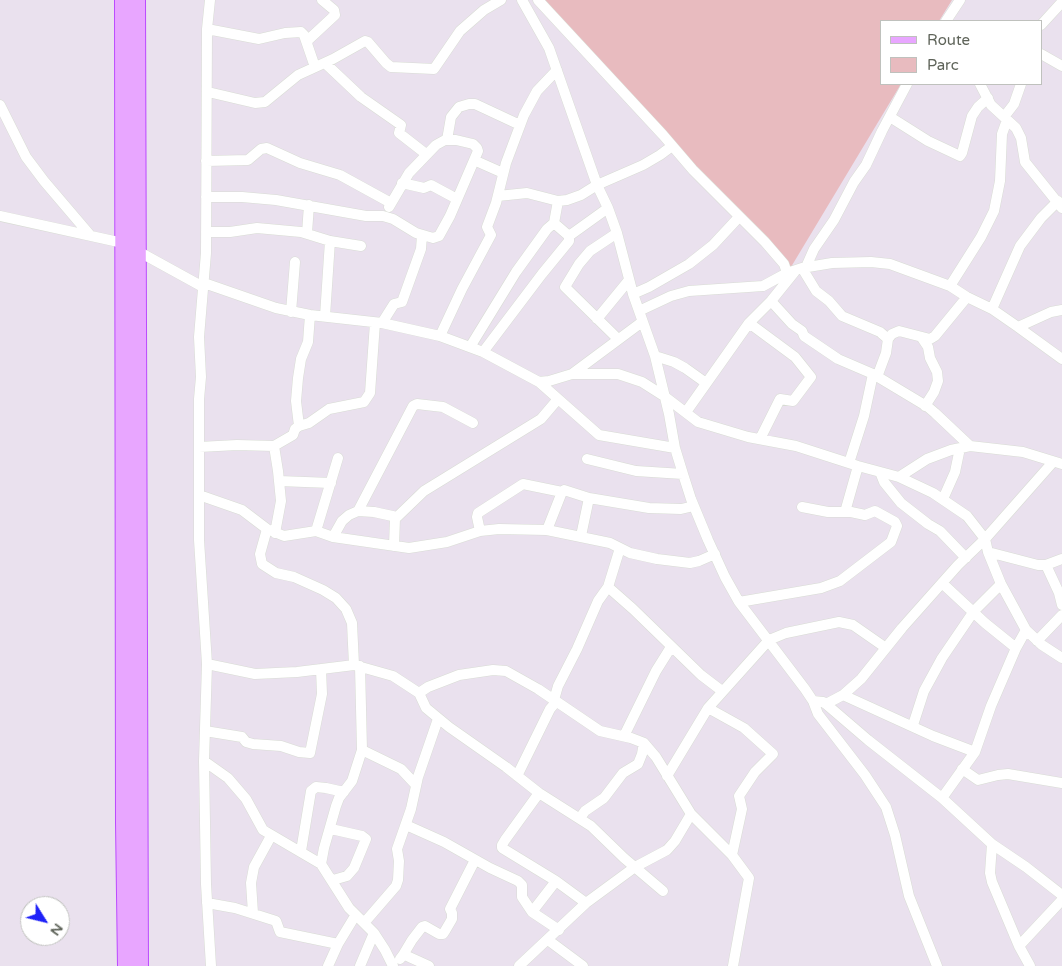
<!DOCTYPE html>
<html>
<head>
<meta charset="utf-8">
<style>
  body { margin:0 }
  #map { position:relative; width:1062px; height:966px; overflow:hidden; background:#eae1ee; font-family:"Varela Round",sans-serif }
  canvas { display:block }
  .legend { position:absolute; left:880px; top:20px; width:162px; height:65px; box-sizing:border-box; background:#fff; border:1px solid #bfc1bd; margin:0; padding:6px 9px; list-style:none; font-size:15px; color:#5f645a }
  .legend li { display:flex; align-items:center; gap:10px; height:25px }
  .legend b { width:25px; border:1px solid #bfc1bd }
  .north { position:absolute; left:20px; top:896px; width:50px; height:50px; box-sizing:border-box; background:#fff; border:1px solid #bfc1bd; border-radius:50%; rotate:126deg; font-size:14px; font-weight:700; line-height:20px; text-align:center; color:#5f645a }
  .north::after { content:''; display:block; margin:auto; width:18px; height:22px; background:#1e21f8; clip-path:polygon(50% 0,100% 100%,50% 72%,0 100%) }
</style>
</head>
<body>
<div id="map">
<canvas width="1062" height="966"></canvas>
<ul class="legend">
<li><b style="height:6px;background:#e8a6ff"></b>Route</li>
<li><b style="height:14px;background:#e8bbbf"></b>Parc</li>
</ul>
<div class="north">N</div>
</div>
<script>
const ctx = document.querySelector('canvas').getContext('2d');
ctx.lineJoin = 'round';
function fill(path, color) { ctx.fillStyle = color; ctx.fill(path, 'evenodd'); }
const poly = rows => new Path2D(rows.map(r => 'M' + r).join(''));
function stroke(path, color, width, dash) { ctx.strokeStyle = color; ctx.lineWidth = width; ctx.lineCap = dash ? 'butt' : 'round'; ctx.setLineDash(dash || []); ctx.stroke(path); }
const green = poly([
  [540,0,952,0,939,21,881,21,881,84,901,84,791,267]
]);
const street = poly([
  [210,0,207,29,206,253,199,337,201,377,199,399,199,540,207,664,204,761,206,884,211,966],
  [522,0,549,48,597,185,608,208,617,233,633,294,655,356,669,414,675,448,683,474,691,499,708,540,725,577,739,602,805,689,813,701,818,714,865,775,886,807,895,835,909,896,937,966],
  [538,0,663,135,693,170,765,242,784,264,787,273],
  [946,21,960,0],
  [1041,25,1062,2],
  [207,29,259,39,285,33,301,32,304,35,315,67],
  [307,41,335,15,334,10,322,0],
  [1041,54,1062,66],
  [325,63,361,97,401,125,399,133,426,154],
  [980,84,991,105,1016,128,1021,138,1025,162,1062,208],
  [208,92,255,103,265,102,298,75,333,59,365,41,368,42,386,63,391,67,434,69,460,31,484,10,501,0],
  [0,105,26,157,44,181,90,235],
  [890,117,928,141,960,156,962,153,972,116,978,107,988,98],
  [1004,117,1014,104,1021,84],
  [447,140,451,117,459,107,469,104,475,104,520,125],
  [206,161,248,160,261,149,267,148,300,163,340,175,391,203],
  [402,183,424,188,431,185,457,199],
  [498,196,527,193,558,201,567,200,581,195,597,185,643,165,660,155,672,146],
  [206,197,242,197,276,200,366,216,383,216,393,219,416,233,433,238,439,236,450,216,475,158],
  [389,207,409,173,436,145,445,140,456,140,473,144,477,148,478,151,475,158,476,161,503,173],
  [0,216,123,243,203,287],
  [206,232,230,232,257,228,301,232,330,241,361,246],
  [307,233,309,205],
  [617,233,590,251,579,264,565,287,618,339],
  [569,236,608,208],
  [806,267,814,249,834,220,854,182,866,165,882,131,907,84],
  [802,268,816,291,829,301,842,316,880,332,888,339,886,353,877,377],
  [204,283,276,308,310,315,382,323,440,336,483,352,539,382,549,381,572,374,642,322],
  [950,286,981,237,994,211,1000,181,1002,134,1007,120],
  [633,294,649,287,689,264,713,245,739,217],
  [771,301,792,324,802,331,804,336,838,359,873,374,928,407,935,413,970,446],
  [992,309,1020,246,1041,218,1058,201],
  [639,311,671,296,689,291,763,286,787,273,802,268,832,263,871,262,890,264,950,286,967,297,992,309,1018,327,1051,312,1062,310],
  [291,312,295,262],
  [325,316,330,241],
  [597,319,629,280],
  [382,323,394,304,402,302,421,249,422,235],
  [749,323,795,357,811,377,793,401,780,399,760,439],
  [1018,327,1062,359],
  [440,336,462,289,491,235,487,227,496,203,506,163,524,115,537,91,557,70],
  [922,338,928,347,930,358,937,372,938,381,934,392,925,406],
  [888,339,892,334,899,331,930,339,935,336,967,297],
  [470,347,516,272,547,229,554,223],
  [483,352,542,274,569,241,569,236,554,223,558,201],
  [655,356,674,362,685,368,706,383],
  [572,374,618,374,642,382,664,396,698,422,748,437,796,446,858,466,899,477,933,493,967,516,985,539,988,552,1001,584,1026,630,1042,645,1062,658],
  [539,382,599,435,675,448],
  [686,412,749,323,771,301,796,270],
  [299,426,296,401,298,378,301,359,308,342,310,315],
  [274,446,278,471,281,501,275,533],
  [199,447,237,445,274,446,293,435,295,429,299,426,309,423,329,409,364,402,370,393,375,323],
  [587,459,636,471,683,474],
  [849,463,864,416,873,374],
  [880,472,884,482,901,503,928,524,940,531,966,558],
  [899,477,927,459,951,450,970,446,1023,452,1062,464],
  [279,481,331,483],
  [199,495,242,510,267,529,284,536,316,531,333,537,409,548,447,542,480,531,499,529,547,530,610,543,630,553,657,559,690,563,699,561,715,554],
  [943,499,955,472,960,448],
  [358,511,413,406,417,404,443,407,473,423],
  [845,512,858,466],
  [267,529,260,554,262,564,276,573,294,577,323,590,336,598,346,609,352,623,354,665],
  [547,530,562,492,564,490,589,498,649,508,681,509,694,506],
  [316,531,338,458],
  [480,531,477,517,478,513,523,484,562,492],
  [581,536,589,498],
  [333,537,342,521,349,515,358,511,374,512,397,517,424,491,541,419,558,399],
  [394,546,395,518],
  [988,552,1038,565,1046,565,1062,559],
  [1046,565,1059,593,1062,605],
  [942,583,985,623,1016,648],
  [608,587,633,609,701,675,722,691],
  [739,602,821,588,840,581,891,542,897,526,895,522,875,511,865,515,851,512,828,512,802,507],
  [1037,641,1062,615],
  [207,664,255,674,297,672,354,665,393,676,419,693,428,687,459,675,493,670,506,671,538,689,600,731,631,738,644,743,656,757,691,814,732,855,749,878,733,966],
  [419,693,426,708,449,727,506,767,539,793,591,826,624,858,663,891],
  [843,695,933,736,975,752],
  [554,700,558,686,577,649,598,601,608,587,620,548],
  [813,701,823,702,826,704,843,695,861,679,902,628,958,565,985,539,1053,462],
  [826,704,868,740,942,798,992,844,1026,867,1062,895],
  [708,708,744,728,773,754,755,772,739,796,742,809,732,855],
  [913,725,924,691,942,658,974,611,1001,584],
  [205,731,242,737,246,742,253,744,281,746,299,752,310,753,322,694,321,669],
  [624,736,656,671,671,647],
  [362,750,401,769,416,785],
  [204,761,228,778,246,799,263,830,321,864,349,908,374,933,385,950,393,966],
  [962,769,978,780,998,775,1008,774,1062,783],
  [517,776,550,709,556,702],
  [667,776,708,708,769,640,786,633,839,622,853,625,886,648],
  [539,793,505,840,502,845,502,848,556,881,586,903],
  [942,798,975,752,991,706,1016,648,1026,630],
  [580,818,585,811,604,798,623,773,638,764,642,754,644,743],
  [406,825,444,842,490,868,518,881,522,885,522,897,532,912,559,930],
  [331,829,362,836,366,839,354,868,347,876,333,880],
  [992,844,990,873,992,882,1019,946,1030,966],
  [301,851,311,791,316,787,326,788,344,792],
  [321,864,324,848,336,806,339,798,352,781,362,750,360,666],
  [207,903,235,908,276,921,280,932,338,944],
  [532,912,556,881],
  [253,913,251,883,254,867,271,836],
  [364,923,396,886,398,880,399,861,397,849,411,809,418,777,438,719],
  [548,940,583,966],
  [1019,946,1062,900],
  [403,955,412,940,422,927,425,926,439,934,443,934,445,931,452,919,452,913,450,909,475,860],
  [400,959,403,955,407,956,429,966],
  [328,966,338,944,355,916],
  [360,966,374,933],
  [519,966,586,903,635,867,667,850,675,841,691,814]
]);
const primary = poly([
  [123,0,124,823,126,966],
  [137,0,140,966]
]);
fill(green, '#e8bbbf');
stroke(street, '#d8dcd4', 11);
stroke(primary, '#bb4bfe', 18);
stroke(street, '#fff', 10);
stroke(primary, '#e8a6ff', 16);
</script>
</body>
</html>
